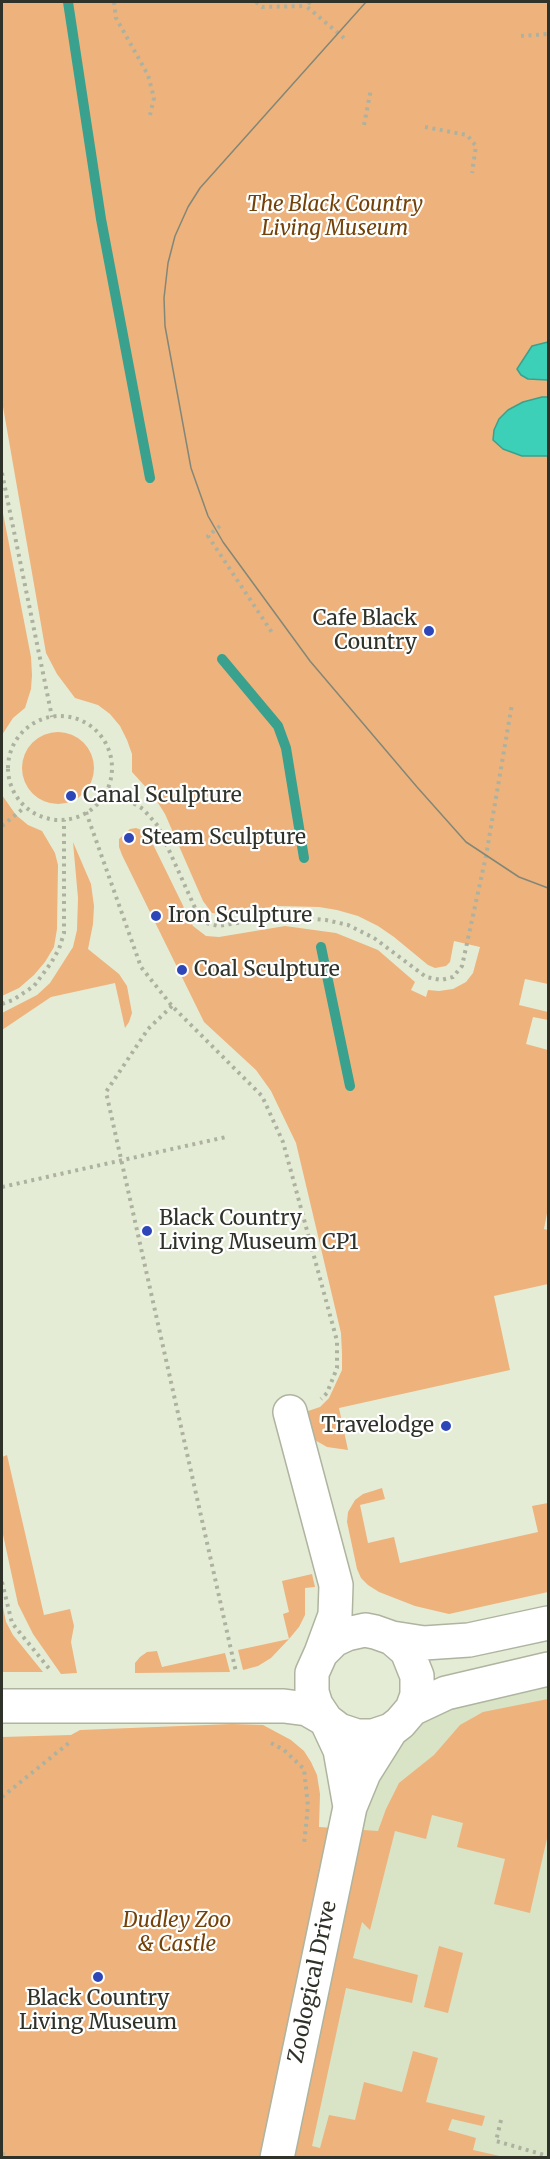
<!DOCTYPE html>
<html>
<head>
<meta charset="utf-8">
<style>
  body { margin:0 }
  #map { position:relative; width:550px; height:2159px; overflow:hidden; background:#e5ecd6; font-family:Merriweather,serif }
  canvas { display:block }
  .frame { position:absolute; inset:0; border:3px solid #2f3229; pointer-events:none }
</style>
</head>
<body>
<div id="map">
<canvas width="550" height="2159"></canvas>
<div class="frame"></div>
</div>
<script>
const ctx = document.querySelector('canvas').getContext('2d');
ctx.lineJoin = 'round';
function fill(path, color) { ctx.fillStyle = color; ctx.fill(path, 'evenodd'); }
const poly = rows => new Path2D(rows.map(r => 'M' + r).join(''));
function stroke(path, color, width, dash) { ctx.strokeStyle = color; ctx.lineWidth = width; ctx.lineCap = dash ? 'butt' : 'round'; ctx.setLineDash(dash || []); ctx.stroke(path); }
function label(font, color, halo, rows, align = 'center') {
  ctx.font = font + ' Merriweather,serif'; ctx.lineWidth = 4.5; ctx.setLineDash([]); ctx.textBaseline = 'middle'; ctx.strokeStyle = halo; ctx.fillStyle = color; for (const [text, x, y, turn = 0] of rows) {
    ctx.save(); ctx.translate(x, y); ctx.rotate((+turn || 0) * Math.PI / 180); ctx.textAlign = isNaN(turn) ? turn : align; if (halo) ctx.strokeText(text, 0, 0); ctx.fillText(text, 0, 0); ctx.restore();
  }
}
const built = poly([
  [548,1669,548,2157,310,2157,326,1925,391,1730]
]);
const green = poly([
  [2,2,548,2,548,984,525,979,519,1005,548,1012,548,1020,533,1017,526,1044,548,1050,548,1208,544,1229,548,1230,548,1284,494,1296,510,1370,339,1408,348,1450,327,1447,313,1439,302,1413,320,1407,329,1398,342,1370,342,1354,341,1333,296,1143,271,1091,256,1070,204,1022,122,855,119,847,119,839,130,829,136,828,147,832,193,926,206,936,219,937,285,926,336,933,378,950,415,982,411,990,426,997,428,990,439,991,453,989,466,982,473,973,480,947,454,941,450,962,446,966,435,968,428,965,394,937,378,926,358,916,337,910,319,907,277,906,225,914,212,913,203,901,165,814,153,795,132,772,132,754,127,740,120,726,110,714,98,705,75,698,57,674,46,653,2,401],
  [2,508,31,657,32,675,31,689,25,708,13,718,2,735],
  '22 768a36 36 0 1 1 72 0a36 36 0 1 1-72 0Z',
  [2,795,16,815,28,825,42,831,55,853,58,865,57,929,54,947,45,962,34,975,19,988,2,996],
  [73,842,91,884,94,906,93,924,88,949,119,974,127,986,132,1013,129,1022,125,1028,115,983,51,997,2,1030,2,1013,37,995,50,983,73,947,77,930,78,898],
  [7,1455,44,1615,70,1609,74,1626,71,1642,77,1673,61,1674,33,1634,18,1604,2,1530,2,1457],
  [382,1488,385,1499,360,1505,368,1543,394,1537,400,1563,538,1532,532,1506,548,1503,548,1592,449,1614,415,1606,379,1592,368,1585,361,1578,357,1569,347,1522,348,1512,355,1500,363,1494],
  [312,1574,315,1587,305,1588,305,1615,299,1627,289,1639,271,1658,258,1666,243,1670,238,1650,289,1639,283,1614,289,1612,282,1581],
  [2,1602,6,1622,13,1635,43,1672,2,1672],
  [157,1651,162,1667,225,1653,230,1672,135,1673,135,1663,140,1657,147,1652],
  [548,1699,548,1834,530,1913,494,1904,505,1859,457,1847,463,1823,432,1815,426,1839,395,1831,370,1930,362,1922,353,1958,418,1975,412,2003,346,1988,312,2146,320,2148,329,2115,355,2120,364,2082,402,2092,413,2051,438,2058,426,2102,485,2116,482,2126,452,2119,448,2130,476,2138,473,2150,504,2157,2,2157,2,1737,71,1735,80,1730,232,1724,263,1725,291,1740,304,1751,311,1762,317,1775,320,1794,319,1827,378,1831,386,1809,399,1783,434,1755,460,1725,483,1712],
  [439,1946,463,1953,448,2013,424,2007]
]);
const water = poly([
  [548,342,548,380,528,379,521,375,517,369,532,346,548,342],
  [542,397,548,397,548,456,522,456,503,449,493,440,494,430,499,419,508,410,523,402,542,397]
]);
const stream = poly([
  [68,2,101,219,150,478],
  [222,659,278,726,286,748,304,858],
  [321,947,350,1086]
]);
const path = poly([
  [114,2,116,18,148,75,154,98,150,115],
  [256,2,262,7,306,6],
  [310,2,306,6,344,38],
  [521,36,548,34],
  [364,125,371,89],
  [425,127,467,135,476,146,472,173],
  [2,473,52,717],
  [220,526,208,536,273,634],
  '8 768a52 52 0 1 1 104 0a52 52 0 1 1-104 0Z',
  [108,788,143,809,158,826,196,910,206,923,218,926,282,916,326,920,348,925,374,938,426,977,441,980,453,977,462,966,486,856,512,704],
  [86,812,141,967,172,1006,262,1096,283,1142,337,1341,337,1368,327,1393,321,1399],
  [2,826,25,807],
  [2,1004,13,1000,34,986,51,963,59,949,64,933,64,820],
  [172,1006,148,1029,106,1092,236,1672],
  [2,1187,226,1137],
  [2,1582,12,1623,51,1671],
  [271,1743,284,1750,304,1769,308,1806,304,1844],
  [2,1797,70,1742],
  [501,2120,496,2141,548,2156],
  [2,2153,8,2158]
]);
const minor = poly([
  [290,1412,336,1585,335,1615,321,1653],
  [548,1623,469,1640,424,1643,392,1638,375,1632,365,1630,347,1634,334,1640,321,1653,312,1673,312,1692,316,1705,326,1720,339,1730,357,1736,373,1736,391,1730,400,1723,412,1709,446,1693,548,1669],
  [392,1638,407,1651,417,1676,417,1695,412,1709],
  [2,1706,284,1706,307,1709,326,1720],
  [326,1720,340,1750,350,1807],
  [277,2158,350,1807,364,1773,391,1730]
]);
const tram = poly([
  [366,2,200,188,188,207,175,236,168,263,164,298,165,326,191,468,208,516,223,542,310,661,417,787,466,842,519,877,548,888]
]);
const markers = [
  [429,631,6,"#2d47b8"],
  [71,796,6,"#2d47b8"],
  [129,838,6,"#2d47b8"],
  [156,916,6,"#2d47b8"],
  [182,970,6,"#2d47b8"],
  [147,1231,6,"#2d47b8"],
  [446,1426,6,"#2d47b8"],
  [98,1977,6,"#2d47b8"]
];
const parkNames = [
  ["The Black Country",335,205],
  ["Living Museum",335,229],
  ["Dudley Zoo",177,1921],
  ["& Castle",177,1945]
];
const poiNames = [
  ["Cafe Black",417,619,"right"],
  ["Country",417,643,"right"],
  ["Canal Sculpture",83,796],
  ["Steam Sculpture",141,838],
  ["Iron Sculpture",168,916],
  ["Coal Sculpture",194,970],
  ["Black Country",159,1219],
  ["Living Museum CP1",159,1243],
  ["Travelodge",434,1426,"right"],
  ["Black Country",98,1999,"center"],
  ["Living Museum",98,2023,"center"]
];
const streetNames = [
  ["Zoological Drive",313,1982,-78]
];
fill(built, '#d9e3c5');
fill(green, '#eeb27c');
fill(water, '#3dd0b9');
stroke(water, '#39a18e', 1.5);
stroke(stream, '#39a18e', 10);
stroke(minor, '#aeb49f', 36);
stroke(path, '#adb2a0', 4, [3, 4.5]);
stroke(minor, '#fff', 33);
stroke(tram, '#828778', 1.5);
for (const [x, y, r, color] of markers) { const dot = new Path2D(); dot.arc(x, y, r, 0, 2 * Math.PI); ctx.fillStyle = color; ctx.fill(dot); stroke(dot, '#fff', 2); }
label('italic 21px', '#734209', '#fff', parkNames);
label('21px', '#2f3229', '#fff', poiNames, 'left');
label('21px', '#2f3229', '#fff', streetNames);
</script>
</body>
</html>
